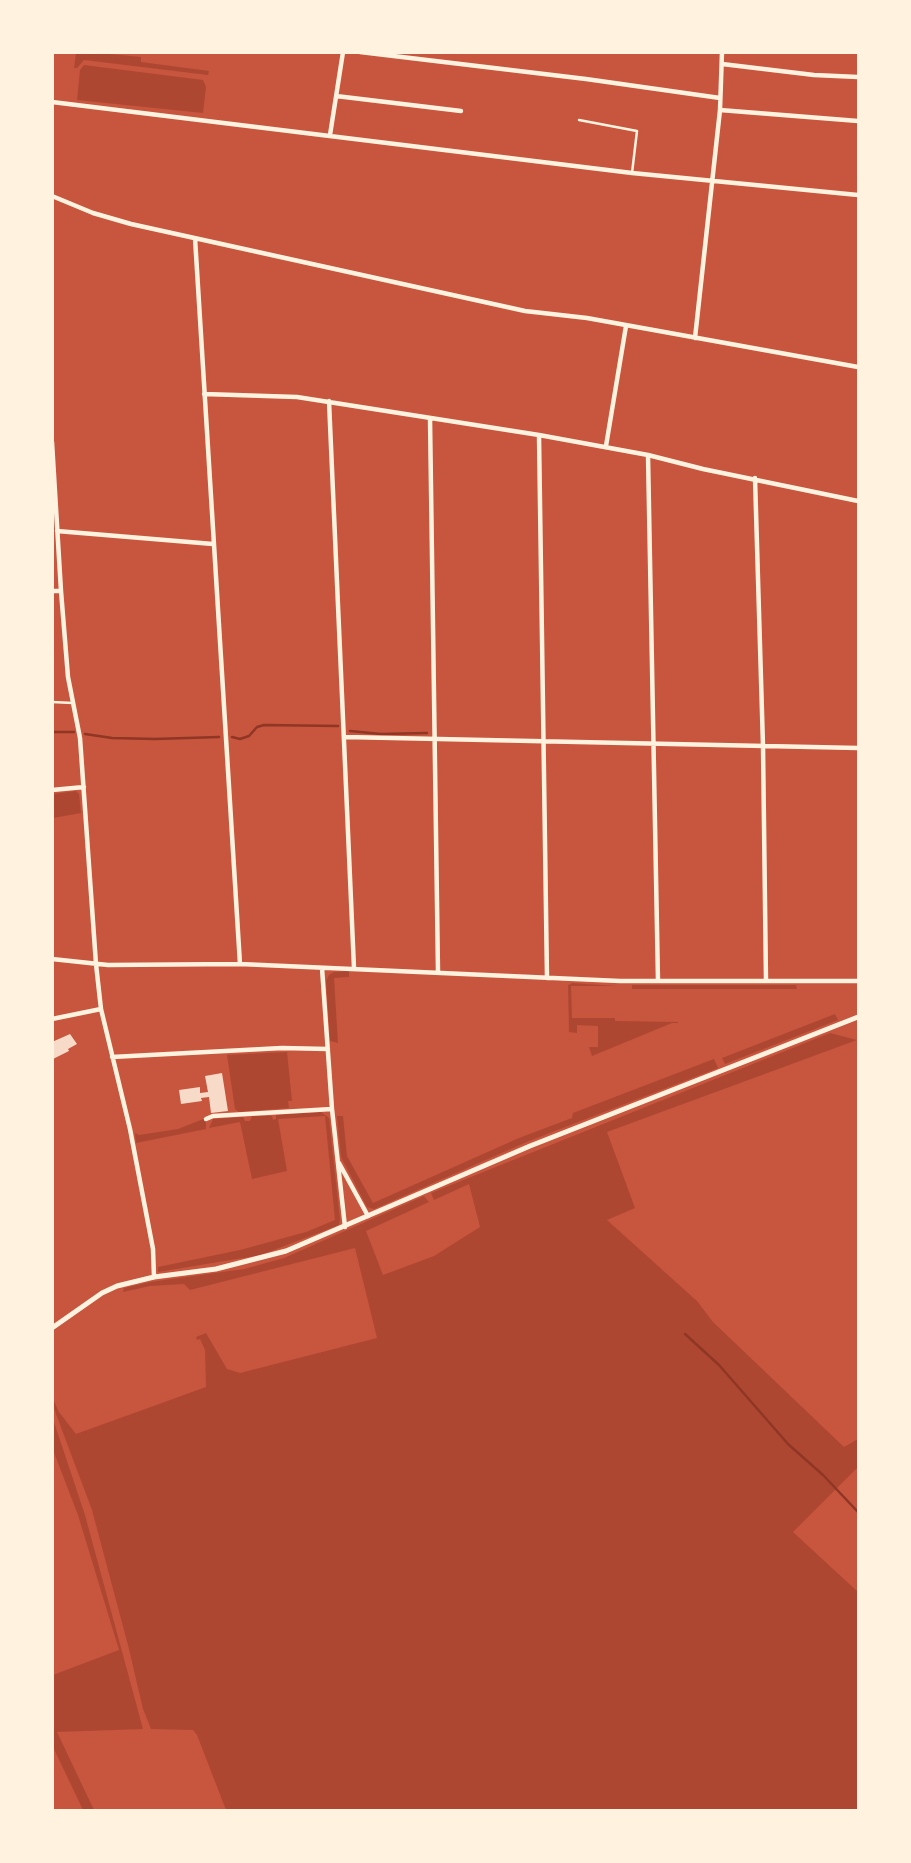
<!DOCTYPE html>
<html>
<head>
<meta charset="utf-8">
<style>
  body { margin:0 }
  #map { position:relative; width:911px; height:1863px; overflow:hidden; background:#c8553d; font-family:"Space Grotesk",sans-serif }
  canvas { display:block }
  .frame { position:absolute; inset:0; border:54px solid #fff3e0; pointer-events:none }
</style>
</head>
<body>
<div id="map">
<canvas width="911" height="1863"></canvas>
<div class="frame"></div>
</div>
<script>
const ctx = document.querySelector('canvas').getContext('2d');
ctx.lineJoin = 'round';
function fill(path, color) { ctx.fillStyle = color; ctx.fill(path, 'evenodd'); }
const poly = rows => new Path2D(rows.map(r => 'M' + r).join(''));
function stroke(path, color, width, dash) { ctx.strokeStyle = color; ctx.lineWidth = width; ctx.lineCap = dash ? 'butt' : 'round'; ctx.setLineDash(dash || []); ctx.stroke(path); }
const green = poly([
  [99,53,141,57,141,62,209,71,208,75,84,60,77,68,74,68,76,53],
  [84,65,203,80,206,87,203,113,77,100,80,70],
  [76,791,79,794,81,813,53,818,53,794],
  [349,971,349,977,334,978,338,1043,330,1041,326,981,329,975,334,972],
  [572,983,616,986,571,986,572,1018,615,1018,615,1021,678,1022,678,1023,672,1023,592,1056,589,1047,598,1047,598,1026,577,1025,577,1033,569,1032,568,985],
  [632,985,796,985,797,989,632,989],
  [835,1014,838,1020,725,1064,722,1058],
  [830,1033,857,1040,607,1132,635,1208,607,1220,697,1301,713,1322,844,1447,858,1439,858,1467,793,1532,858,1592,858,1810,226,1810,197,1735,193,1730,151,1729,143,1709,129,1649,92,1510,53,1406,53,1399,59,1412,76,1434,206,1387,205,1350,200,1339,197,1340,196,1337,206,1333,227,1369,240,1373,377,1338,355,1248,190,1290,184,1284,150,1286,123,1292,124,1288,150,1282,244,1269,284,1258,424,1196,429,1202,366,1231,383,1275,434,1256,480,1227,469,1184,434,1200,431,1193],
  [287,1052,292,1101,288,1101,289,1108,239,1112,235,1109,227,1055],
  [714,1059,718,1068,529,1141,374,1209,367,1207,341,1157,337,1116,343,1116,347,1156,373,1203,519,1138,572,1118,573,1113],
  [321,1112,329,1118,340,1219,339,1225,261,1255,158,1272,158,1267,240,1250,306,1232,335,1220,325,1116,278,1119,287,1171,252,1179,240,1122,209,1128,213,1119,243,1117,245,1121,250,1121,252,1116,272,1116,273,1120,276,1119,276,1115],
  [206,1118,206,1129,136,1143,135,1133,139,1135,178,1129],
  [53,1419,85,1515,143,1729,57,1732,94,1810,83,1810,53,1747,53,1675,119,1650,78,1515,53,1450]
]);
const stream = poly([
  [350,731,381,734,427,733],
  [52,732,74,732],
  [85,734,112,738,155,739,219,737],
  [232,737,240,739,249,736,257,727,264,725,338,726],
  [685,1334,719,1365,788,1444,823,1475,858,1512]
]);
const building = poly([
  [70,1034,77,1044,68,1049,69,1051,53,1059,52,1042],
  [222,1073,228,1111,211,1113,209,1097,201,1098,202,1101,181,1104,179,1090,200,1087,200,1093,208,1092,205,1076]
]);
const service = poly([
  [579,120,637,131,632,173],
  [52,702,73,703]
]);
const minor = poly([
  [360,52,586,79,720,98],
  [722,64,814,75,858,77],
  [336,96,461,111],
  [52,102,632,173,858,195],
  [720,110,858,121],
  [330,135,343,52],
  [52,196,93,213,131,224,525,311,587,318,858,367],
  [195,238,240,964],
  [695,338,720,110,722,52],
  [204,394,297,397,539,435,648,455,703,469,858,501],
  [329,401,354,968],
  [430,418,438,972],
  [539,435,547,978],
  [52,442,61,591,68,677,80,738,96,964,101,1009,130,1129,153,1249,154,1277],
  [606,446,626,326],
  [648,455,658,981],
  [755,478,763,746,766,981],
  [57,531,213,544],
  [52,591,61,591],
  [345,737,858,748],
  [52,790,84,787],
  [52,959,108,965,240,964,620,981,858,981],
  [322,968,332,1109,345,1227],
  [52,1019,101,1009],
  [112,1057,282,1048,328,1049],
  [206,1119,213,1116,332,1109],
  [339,1163,368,1216]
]);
const tertiary = poly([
  [52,1328,102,1293,117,1286,154,1277,216,1269,286,1251,530,1146,858,1017]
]);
fill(green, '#ae4732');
stroke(stream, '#8f3625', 2.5);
fill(building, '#f7dbc8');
stroke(service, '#fff3e0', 2.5);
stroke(minor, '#fff3e0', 4.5);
stroke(tertiary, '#fff3e0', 5);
</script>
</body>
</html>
